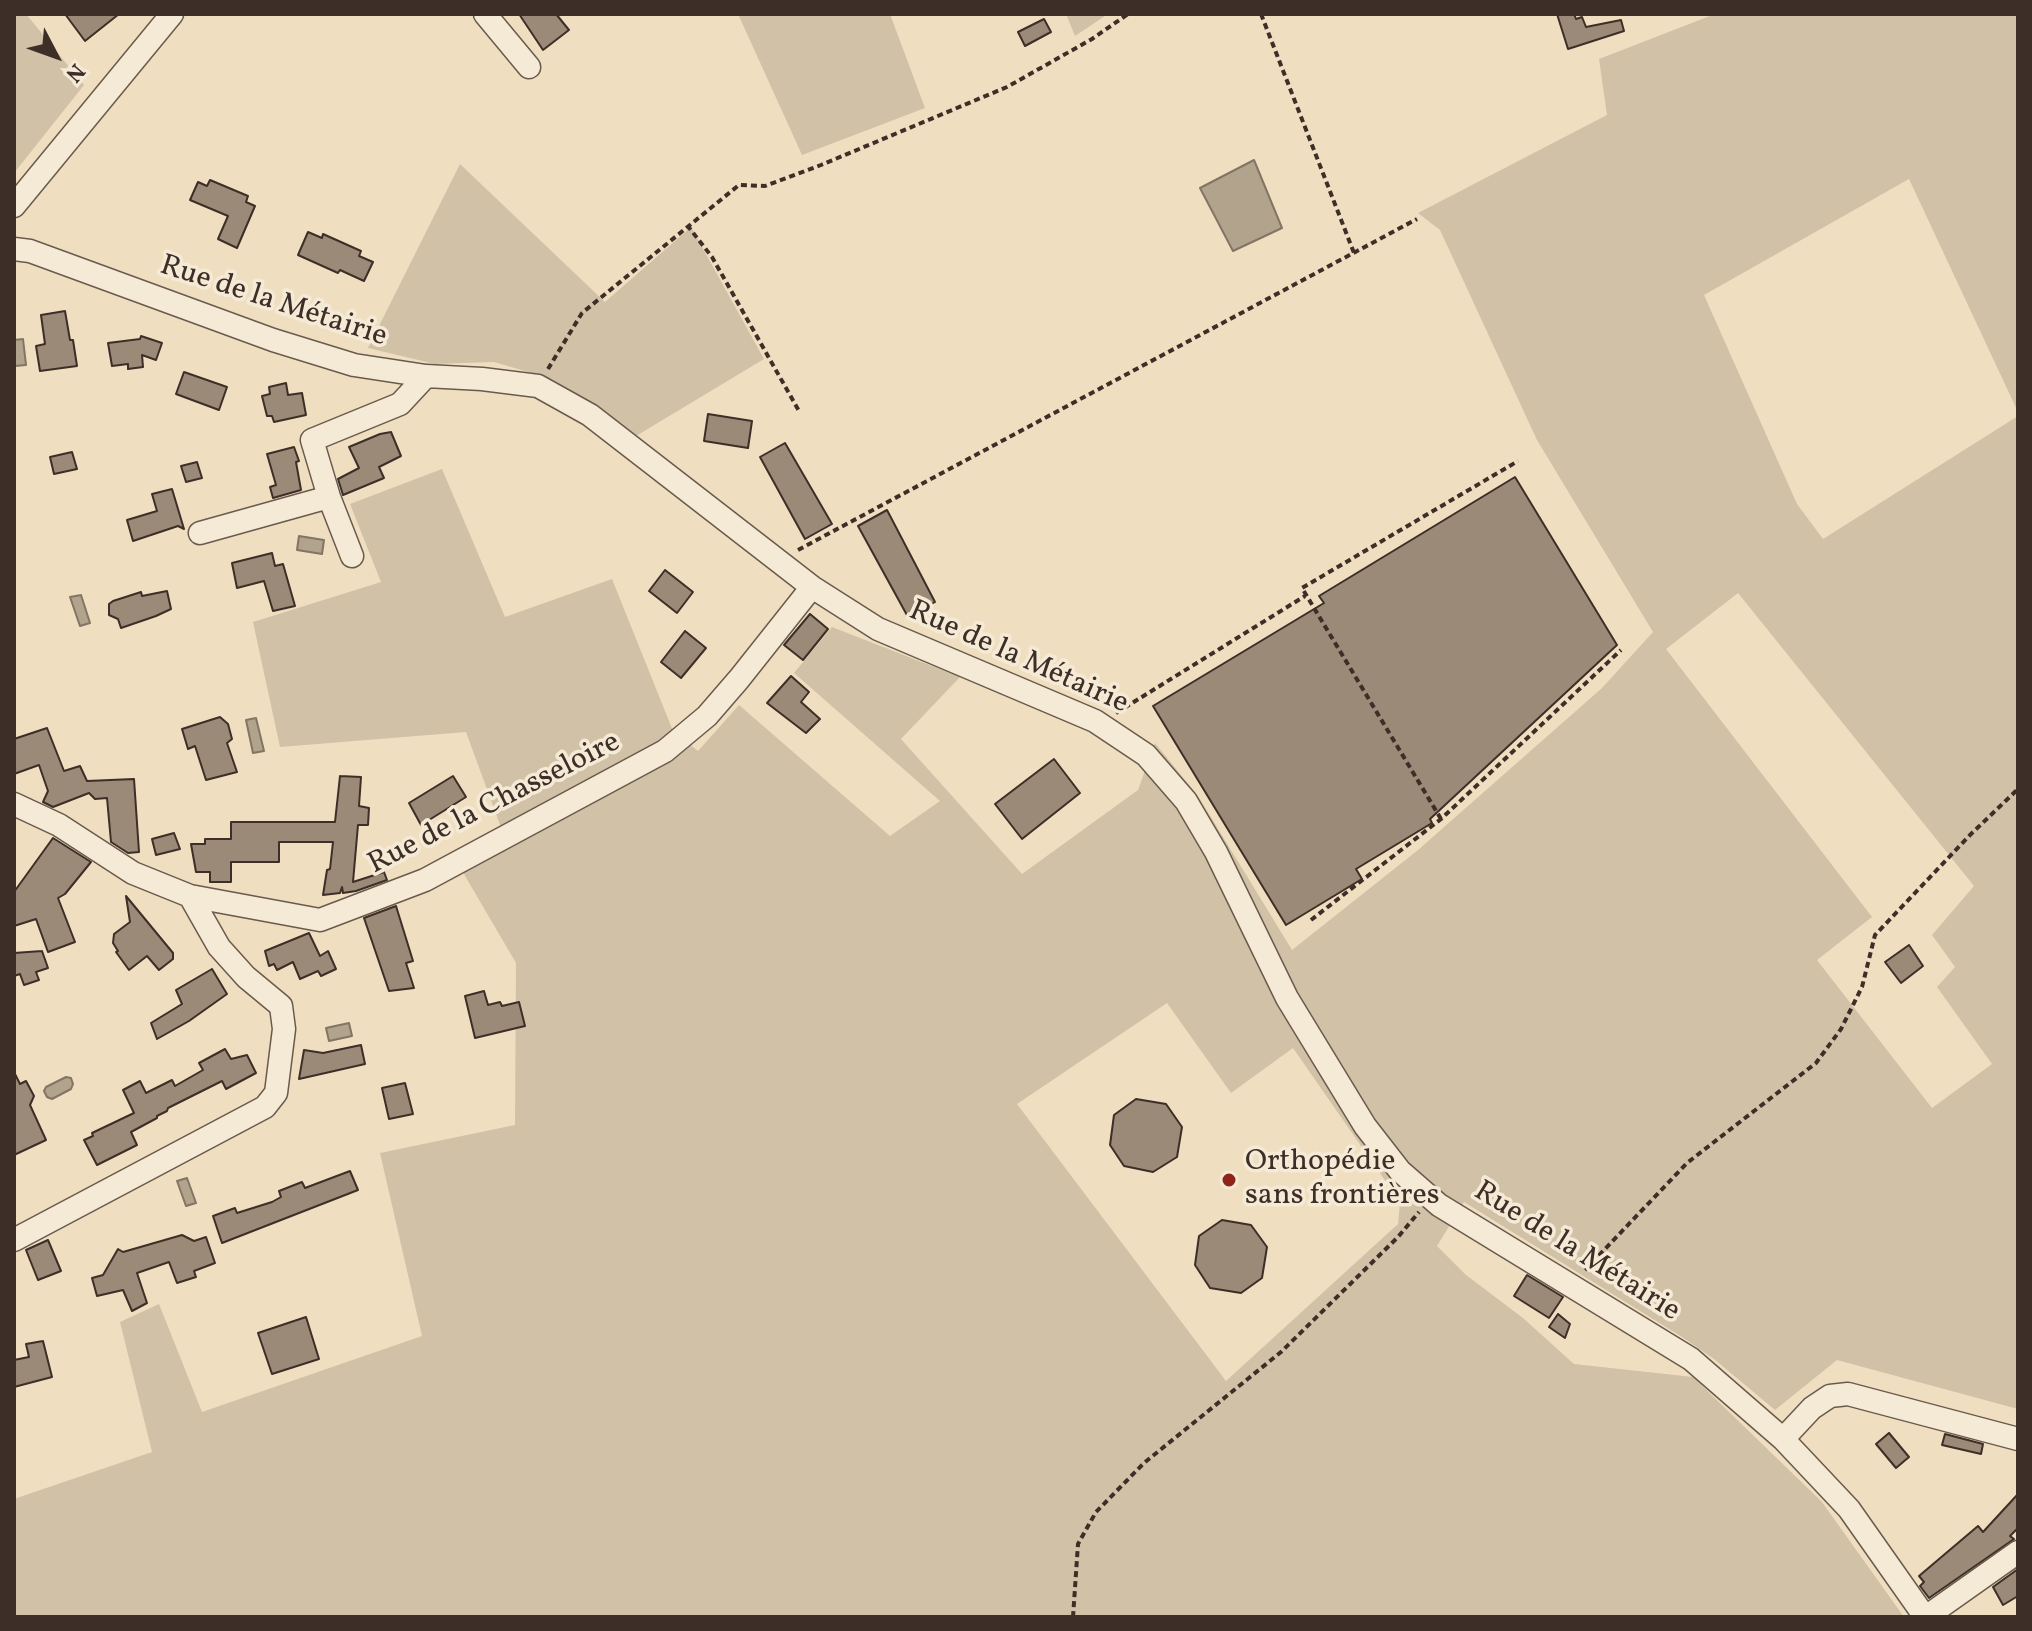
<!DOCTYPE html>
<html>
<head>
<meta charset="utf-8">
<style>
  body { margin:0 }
  #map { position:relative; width:2032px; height:1631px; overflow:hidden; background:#efdfc0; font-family:Vollkorn,serif }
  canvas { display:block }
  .frame { position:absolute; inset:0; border:16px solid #3d2e27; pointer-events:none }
  .north { position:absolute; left:16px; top:16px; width:80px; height:80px; -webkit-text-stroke:6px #f5ead6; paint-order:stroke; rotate:131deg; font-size:22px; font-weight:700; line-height:32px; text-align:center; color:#3d2e27 }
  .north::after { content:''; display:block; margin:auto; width:28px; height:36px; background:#3d2e27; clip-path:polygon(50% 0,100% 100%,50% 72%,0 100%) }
</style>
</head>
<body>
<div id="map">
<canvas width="2032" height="1631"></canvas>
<div class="frame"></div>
<div class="north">N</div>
</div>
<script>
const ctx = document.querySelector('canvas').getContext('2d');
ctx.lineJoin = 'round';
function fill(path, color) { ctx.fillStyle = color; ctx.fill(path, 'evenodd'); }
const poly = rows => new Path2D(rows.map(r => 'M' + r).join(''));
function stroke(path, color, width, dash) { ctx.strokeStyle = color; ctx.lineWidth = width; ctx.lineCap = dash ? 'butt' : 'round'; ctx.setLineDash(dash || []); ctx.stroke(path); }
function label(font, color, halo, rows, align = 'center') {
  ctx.font = font + ' Vollkorn,serif'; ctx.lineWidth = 7; ctx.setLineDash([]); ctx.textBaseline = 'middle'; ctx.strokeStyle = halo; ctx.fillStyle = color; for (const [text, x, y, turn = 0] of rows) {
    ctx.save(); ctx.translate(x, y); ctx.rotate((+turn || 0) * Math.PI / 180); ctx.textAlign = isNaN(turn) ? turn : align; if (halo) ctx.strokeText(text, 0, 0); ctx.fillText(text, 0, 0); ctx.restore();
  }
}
const green = poly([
  [14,14,26,14,84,85,14,173],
  [738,14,890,14,925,108,802,155],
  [1066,14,1108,14,1075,36],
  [1715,14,2018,14,2018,412,1909,179,1704,295,1797,504,1823,539,2018,416,2018,1409,1837,1360,1775,1410,1714,1359,1682,1337,1464,1202,1437,1246,1466,1275,1523,1318,1574,1364,1693,1377,1822,1502,1904,1617,14,1617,14,1499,152,1452,120,1322,159,1304,202,1412,422,1336,380,1153,515,1125,516,963,461,869,507,844,466,732,280,747,253,622,381,582,350,504,442,469,505,617,612,579,673,731,698,751,739,705,890,836,940,801,794,673,832,627,960,677,901,739,1022,874,1138,790,1155,743,1198,796,1292,950,1418,850,1602,688,1653,632,1537,440,1440,230,1418,213,1607,115,1599,59],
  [1738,593,1974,886,1932,935,1955,967,1937,987,1992,1064,1932,1108,1817,960,1872,917,1666,649],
  [1167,1003,1231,1093,1293,1048,1400,1202,1398,1224,1226,1381,1017,1104],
  [460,164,605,302,691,227,764,359,636,436,542,376,494,362,435,364,368,348]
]);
const water = poly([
  [1254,160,1282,228,1233,251,1200,188,1254,160],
  [23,339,26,365,15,366,14,340,23,339],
  [299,536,324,540,322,554,297,550,299,536],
  [81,595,90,623,80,626,70,597,81,595],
  [256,718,264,751,253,753,246,720,256,718],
  [349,1023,352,1036,329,1041,326,1028,349,1023],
  [66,1077,71,1078,73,1084,71,1089,52,1099,47,1097,44,1091,46,1087,66,1077],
  [187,1178,196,1203,186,1206,177,1181,187,1178]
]);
const building = poly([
  [65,14,119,14,85,41,65,14],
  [519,14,556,14,569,30,543,50,519,14],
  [1557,14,1574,14,1576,19,1582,17,1586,27,1621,20,1624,31,1568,49,1557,14],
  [1044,19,1051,32,1025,46,1018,32,1044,19],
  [210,180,248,196,246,202,255,206,237,248,218,239,228,216,190,200,198,182,207,186,210,180],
  [308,232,322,238,323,234,361,251,359,256,373,262,364,281,340,270,338,273,298,255,308,232],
  [65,311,70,340,73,340,77,366,40,371,36,346,45,344,41,315,65,311],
  [141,336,162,343,156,360,142,355,143,367,128,369,128,364,112,366,108,343,140,339,141,336],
  [184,372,227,387,219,410,176,394,184,372],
  [286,383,288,395,302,393,306,415,274,422,272,416,267,416,262,396,270,394,269,387,286,383],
  [708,414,752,421,748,448,704,441,708,414],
  [391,432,401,456,379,467,384,478,343,495,338,479,359,468,349,447,380,434,391,432],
  [785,443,832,524,805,539,760,457,785,443],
  [294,447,299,461,296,462,301,490,273,498,270,487,276,485,267,454,294,447],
  [72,452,77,469,54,474,50,457,72,452],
  [197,462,202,478,186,482,181,466,197,462],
  [1515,477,1617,645,1430,819,1432,823,1356,869,1362,879,1286,925,1153,706,1324,603,1319,596,1515,477],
  [172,489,184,529,178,526,133,541,127,520,157,511,152,494,172,489],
  [887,510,935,602,908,617,858,526,887,510],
  [272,553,275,566,283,564,295,606,273,611,264,581,237,588,232,563,272,553],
  [665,570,693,592,677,613,649,591,665,570],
  [167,591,171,609,156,616,121,628,118,619,109,615,109,604,113,601,141,592,142,596,167,591],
  [810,614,828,629,803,660,784,645,810,614],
  [685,631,706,648,681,678,661,662,685,631],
  [791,676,809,692,801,702,820,719,806,733,767,703,791,676],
  [220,717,228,724,232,739,227,743,237,772,206,780,195,746,188,749,182,729,220,717],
  [47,728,64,771,80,766,87,781,134,779,139,852,128,853,111,842,107,798,95,799,89,793,53,807,43,802,48,791,39,765,14,774,14,739,47,728],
  [1054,759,1080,793,1022,839,995,804,1054,759],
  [340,776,361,777,359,806,369,808,368,825,358,825,353,882,384,872,387,880,356,891,343,893,342,887,340,893,323,895,327,870,330,869,333,842,279,842,279,862,231,862,231,882,210,882,210,872,196,872,191,844,205,844,205,839,231,839,231,822,335,822,340,776],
  [453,776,466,797,421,825,409,803,453,776],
  [174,833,180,849,156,855,152,839,174,833],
  [53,838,91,862,65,894,58,898,75,942,48,952,36,919,14,926,14,892,53,838],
  [126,896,173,953,173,959,159,970,147,956,129,970,116,952,118,951,113,943,114,934,130,922,126,896],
  [396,906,413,961,406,963,414,988,389,991,364,918,396,906],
  [309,933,320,956,328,951,336,969,321,976,318,971,300,979,293,962,277,970,274,964,269,966,265,951,309,933],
  [1909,945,1923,966,1901,983,1885,962,1909,945],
  [42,951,48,968,36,972,39,980,24,985,20,974,14,976,14,953,42,951],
  [212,969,227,994,189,1021,157,1039,151,1023,182,1004,176,990,212,969],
  [484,991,488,1005,500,1002,502,1006,519,1002,525,1026,475,1038,465,996,484,991],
  [361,1045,365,1064,299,1079,304,1050,323,1053,361,1045],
  [225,1049,231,1059,247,1055,256,1073,226,1089,222,1081,168,1108,167,1111,157,1116,157,1118,131,1132,137,1145,97,1165,84,1140,93,1136,92,1133,134,1113,123,1090,140,1081,146,1093,172,1080,175,1086,203,1070,199,1063,225,1049],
  [14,1072,20,1084,26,1081,34,1096,30,1105,46,1140,14,1155,14,1072],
  [405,1083,413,1114,389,1119,382,1088,405,1083],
  [1136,1099,1166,1104,1182,1127,1177,1157,1153,1172,1124,1166,1110,1145,1114,1115,1136,1099],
  [350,1171,358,1190,222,1243,213,1216,235,1208,237,1213,272,1202,281,1197,279,1191,302,1182,305,1188,350,1171],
  [1222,1220,1251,1225,1267,1247,1262,1278,1241,1293,1210,1288,1195,1265,1199,1236,1222,1220],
  [182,1235,194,1241,206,1237,215,1263,194,1271,196,1277,177,1283,169,1262,137,1273,147,1303,132,1311,123,1290,97,1296,92,1278,103,1275,118,1249,123,1252,182,1235],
  [48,1240,61,1271,38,1280,26,1250,48,1240],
  [1527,1275,1563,1297,1549,1318,1514,1296,1527,1275],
  [1558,1314,1570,1324,1565,1338,1549,1327,1558,1314],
  [306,1317,319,1359,272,1374,258,1333,306,1317],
  [43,1341,52,1377,14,1387,14,1360,29,1357,26,1344,43,1341],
  [1889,1433,1909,1457,1896,1468,1876,1444,1889,1433],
  [1945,1434,1983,1444,1981,1454,1942,1445,1945,1434],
  [2018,1494,2018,1528,2010,1536,2014,1539,1929,1598,1920,1586,1924,1582,1919,1576,1978,1526,1983,1532,2018,1494],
  [2018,1569,2018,1596,2003,1605,1993,1587,2018,1569]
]);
const path = poly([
  [1261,14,1354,253],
  [687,225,712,257,799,411],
  [548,369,582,313,739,185,765,186,821,165,1007,87,1092,39,1128,14],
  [798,550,1417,219],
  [1116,713,1305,596],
  [1441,819,1302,588,1518,461],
  [1311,920,1441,819,1621,650],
  [1585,1270,1687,1163,1816,1063,1841,1029,1862,987,1875,935,1970,835,2018,789],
  [1073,1617,1078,1544,1096,1512,1144,1463,1281,1352,1398,1237,1419,1212]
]);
const minor = poly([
  [485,14,529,67],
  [14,206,172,14],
  [14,249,30,251,273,340,354,365,426,376,482,379,538,386,590,415,812,587,878,629,1095,721,1146,755,1186,801,1216,852,1287,998,1365,1126,1400,1171,1439,1205,1691,1359,1783,1439,1849,1509,1925,1617],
  [329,497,352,556],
  [200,533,329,497,312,440,400,404,426,376],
  [14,804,59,825,133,873,190,896,320,920,425,880,665,751,707,716,739,679,812,587],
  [14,1240,265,1107,276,1093,284,1029,281,1006,246,977,219,947,190,896],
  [1783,1439,1812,1408,1830,1396,1848,1394,2018,1439],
  [1926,1617,2018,1552]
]);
const markers = [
  [1229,1180,8,"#8f2418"]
];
const streetNames = [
  ["Rue de la Métairie",273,303,18],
  ["Rue de la Métairie",1018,659,24],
  ["Rue de la Chasseloire",495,805,-27],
  ["Rue de la Métairie",1576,1253,32]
];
const poiNames = [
  ["Orthopédie",1245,1163],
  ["sans frontières",1245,1197]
];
fill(green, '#d1c1a6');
fill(water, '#b2a38c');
stroke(water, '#837464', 2);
fill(building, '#9a8a77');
stroke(building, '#3d2e27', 2);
stroke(minor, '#6a5a4d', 25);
stroke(path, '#3d2e27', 4, [6, 4]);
stroke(minor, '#f5ead6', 22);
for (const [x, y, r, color] of markers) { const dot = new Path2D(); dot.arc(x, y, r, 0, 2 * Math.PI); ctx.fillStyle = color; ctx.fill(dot); stroke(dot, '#f5ead6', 3); }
label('30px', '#3d2e27', '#f5ead6', streetNames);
label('30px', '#3d2e27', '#f5ead6', poiNames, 'left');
</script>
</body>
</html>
